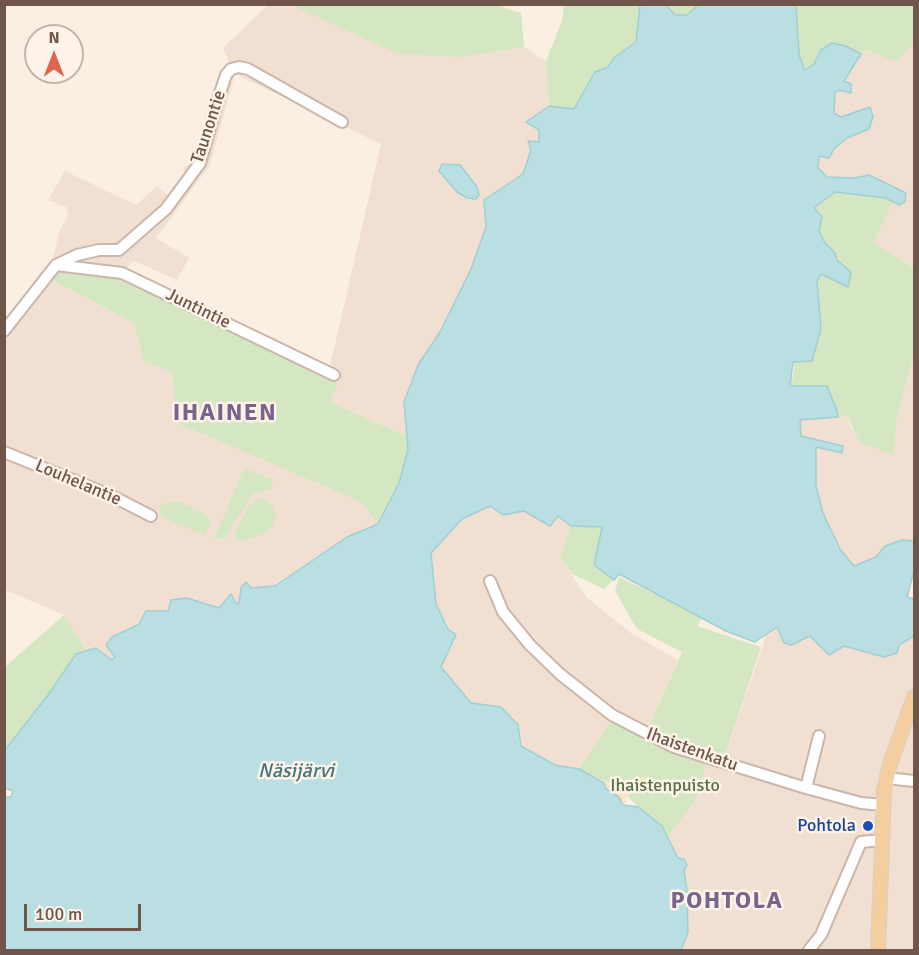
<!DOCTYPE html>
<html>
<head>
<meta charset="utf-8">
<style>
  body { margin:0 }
  #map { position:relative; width:919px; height:955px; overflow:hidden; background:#faefe2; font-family:Signika,sans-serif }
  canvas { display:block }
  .frame { position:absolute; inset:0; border:6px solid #70554b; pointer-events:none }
  .north { position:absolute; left:24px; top:24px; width:60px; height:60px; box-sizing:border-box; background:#fdf3e8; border:2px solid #c5b4a9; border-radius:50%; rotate:0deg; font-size:16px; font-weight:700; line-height:24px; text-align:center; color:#70554b }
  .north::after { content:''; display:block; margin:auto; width:21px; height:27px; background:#dc6450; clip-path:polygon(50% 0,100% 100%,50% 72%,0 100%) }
  .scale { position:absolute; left:24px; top:904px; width:117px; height:27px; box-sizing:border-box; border:3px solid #70554b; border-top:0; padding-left:8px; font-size:18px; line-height:21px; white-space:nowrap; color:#70554b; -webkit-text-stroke:4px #fdf3e8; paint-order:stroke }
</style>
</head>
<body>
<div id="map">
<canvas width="919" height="955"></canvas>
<div class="frame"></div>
<div class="north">N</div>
<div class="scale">100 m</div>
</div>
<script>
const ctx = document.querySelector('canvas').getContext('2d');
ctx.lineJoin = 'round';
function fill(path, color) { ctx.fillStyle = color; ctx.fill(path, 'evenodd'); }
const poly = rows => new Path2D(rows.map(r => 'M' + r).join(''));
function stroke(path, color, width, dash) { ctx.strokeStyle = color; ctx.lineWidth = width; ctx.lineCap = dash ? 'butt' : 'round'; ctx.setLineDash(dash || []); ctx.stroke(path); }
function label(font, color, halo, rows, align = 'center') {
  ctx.font = font + ' Signika,sans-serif'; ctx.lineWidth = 5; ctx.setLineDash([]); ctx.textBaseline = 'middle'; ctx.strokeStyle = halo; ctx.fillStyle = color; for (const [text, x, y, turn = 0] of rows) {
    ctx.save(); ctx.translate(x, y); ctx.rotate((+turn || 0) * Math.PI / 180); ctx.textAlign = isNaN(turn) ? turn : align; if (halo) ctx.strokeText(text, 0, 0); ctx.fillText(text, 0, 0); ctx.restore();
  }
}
const residential = poly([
  [268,5,291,5,368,38,462,57,524,47,546,61,549,106,527,121,539,130,539,143,529,141,531,150,523,174,484,200,487,227,471,269,440,332,418,365,404,402,406,436,330,402,338,384,51,280,134,323,144,362,172,372,177,423,361,502,378,524,347,537,275,586,251,588,247,583,241,592,239,604,236,603,234,597,228,596,219,608,204,605,197,601,169,608,168,611,127,628,112,637,106,645,115,657,112,660,96,648,86,650,64,615,5,590,5,320,53,260,59,232,68,216,66,207,48,200,65,171,136,205,157,186,169,196,183,178,184,167,193,162,220,71,229,63,223,48],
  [235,74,381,144,330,366,127,268,134,261,177,280,189,258,156,238,210,165],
  [914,43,914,268,874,243,893,202,899,205,869,175,854,178,827,177,818,168,819,156,847,138,869,129,834,113,835,92,839,89,851,93,843,82,861,54,865,50,896,62],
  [914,354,914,541,902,540,885,546,876,557,854,566,840,549,823,513,816,486,816,447,841,453,800,436,800,420,847,415,851,428,894,455,897,417],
  [490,506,503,515,524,511,550,525,558,516,571,526,560,557,586,597,632,634,678,660,648,728,623,715,611,721,579,769,555,765,521,745,518,725,501,707,471,704,441,667,455,640,436,604,431,553,462,519],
  [777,627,884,657,914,636,914,950,681,950,686,940,687,891,684,870,667,838,695,801,707,764,721,768,767,633]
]);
const green = poly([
  [291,5,496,5,521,13,524,47,462,57,398,54],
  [564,5,640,5,636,42,614,58,608,67,595,72,574,109,549,106,546,61,562,21],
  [666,5,698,5,687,15,675,15],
  [796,5,914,5,914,43,896,62,865,50,861,54,846,46,821,50,814,64,806,70,799,55],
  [834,192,886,198,893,202,874,243,914,268,914,354,897,417,894,455,860,443,847,415,838,417,836,408,790,386,794,373,793,362,812,361,818,300,817,281,821,274,848,287,851,273,836,260,835,253,825,243,819,231,814,208],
  [60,270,118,276,338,384,330,402,406,436,408,450,399,483,378,524,361,502,177,423,172,372,144,362,134,323,50,279],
  [244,468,274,480,270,490,253,493,225,538,214,540],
  [261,497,268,500,273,508,276,517,272,527,263,534,236,542,235,532,250,505],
  [167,502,179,502,201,511,211,522,206,533,204,535,160,516,160,507],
  [571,526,602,527,702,618,697,626,761,647,724,758,670,740,648,728,682,652,637,629,615,591,619,577,679,606,619,574,604,589,572,574,560,557],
  [64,615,86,650,76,654,48,695,5,750,5,667],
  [611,721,672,753,707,764,695,801,667,838,662,826,638,807,619,788,579,769]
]);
const sand = poly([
  [643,777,653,780,661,786,645,788,628,796,625,798,627,805,606,789,604,783,619,788,626,781]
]);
const water = poly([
  [640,5,666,5,675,15,687,15,698,5,796,5,799,55,805,70,814,64,821,50,832,43,846,46,861,54,844,81,851,84,851,93,839,90,835,93,834,113,841,117,870,107,873,117,869,129,847,138,834,149,829,158,819,156,818,168,827,177,854,178,869,175,906,193,905,202,899,205,886,198,835,192,814,208,822,217,819,231,825,243,835,253,837,260,851,272,848,287,821,274,817,281,821,328,812,361,793,362,790,386,827,386,836,408,838,417,800,420,801,436,843,446,842,453,816,447,816,486,823,513,840,549,854,566,876,557,885,546,902,540,914,541,914,571,907,597,914,599,914,636,899,645,897,653,884,657,844,646,829,655,810,636,791,645,784,643,777,627,755,642,726,631,619,574,614,580,594,565,602,527,571,526,558,516,550,526,524,511,503,515,490,506,462,519,431,553,436,604,448,629,456,635,441,667,471,703,501,707,518,725,521,746,555,765,579,769,604,783,606,789,619,797,623,805,638,807,662,826,678,858,684,859,687,865,684,870,687,891,688,933,681,950,5,950,5,797,11,797,13,791,5,788,5,750,48,695,76,654,96,648,112,660,115,657,106,645,112,637,139,624,146,611,168,611,171,600,187,598,219,608,231,594,236,603,239,604,241,588,246,582,251,588,275,586,347,537,378,524,399,483,408,450,404,402,418,365,440,332,471,269,486,227,484,200,523,174,531,150,528,141,539,142,539,130,526,122,549,106,574,109,595,72,608,67,614,58,636,42,640,5],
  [442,164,460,165,477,187,479,195,476,199,467,198,457,192,439,171,442,164]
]);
const minor = poly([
  [56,265,122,273,334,375],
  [4,331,56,265,77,255,99,250,119,250,166,209,200,163,220,93,226,75,231,69,239,67,248,69,342,122],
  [4,452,112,496,151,516],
  [490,581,503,612,530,645,560,674,612,715,674,747,806,788,861,803,883,805],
  [886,778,914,781],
  [806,788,819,736],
  [809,950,821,935,861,842,882,840]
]);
const major = poly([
  [878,950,884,790,890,764,914,697]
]);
const markers = [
  [868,826,6,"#1a4fb4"]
];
const streetNames = [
  ["Taunontie",209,127,-72],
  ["Juntintie",198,309,26],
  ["Louhelantie",78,483,23],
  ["Ihaistenkatu",692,750,20]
];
const parkNames = [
  ["Ihaistenpuisto",665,786]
];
const transitNames = [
  ["Pohtola",856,826]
];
const waterNames = [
  ["Näsijärvi",296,772]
];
const districtNames = [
  ["IHAINEN",225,414],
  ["POHTOLA",727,902]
];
fill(residential, '#f1e0d1');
fill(green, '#d4e6c2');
fill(sand, '#f7e6bf');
fill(water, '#b9dfe2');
stroke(water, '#a0cfd3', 1.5);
stroke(minor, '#cab6aa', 14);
stroke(major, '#d7cfcd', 16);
stroke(minor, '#fff', 10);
stroke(major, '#f4ce9f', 14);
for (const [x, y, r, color] of markers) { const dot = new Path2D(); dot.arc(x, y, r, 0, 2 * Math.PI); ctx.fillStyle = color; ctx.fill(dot); stroke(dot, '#fdf3e8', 2); }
label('18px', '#70554b', '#fdf3e8', streetNames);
label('18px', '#567544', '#fdf3e8', parkNames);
label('18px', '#164399', '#fdf3e8', transitNames, 'right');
label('italic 20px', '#43777b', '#fdf3e8', waterNames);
ctx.letterSpacing = '1.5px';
label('bold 24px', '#7a638c', '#fdf3e8', districtNames);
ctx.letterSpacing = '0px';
</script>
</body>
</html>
